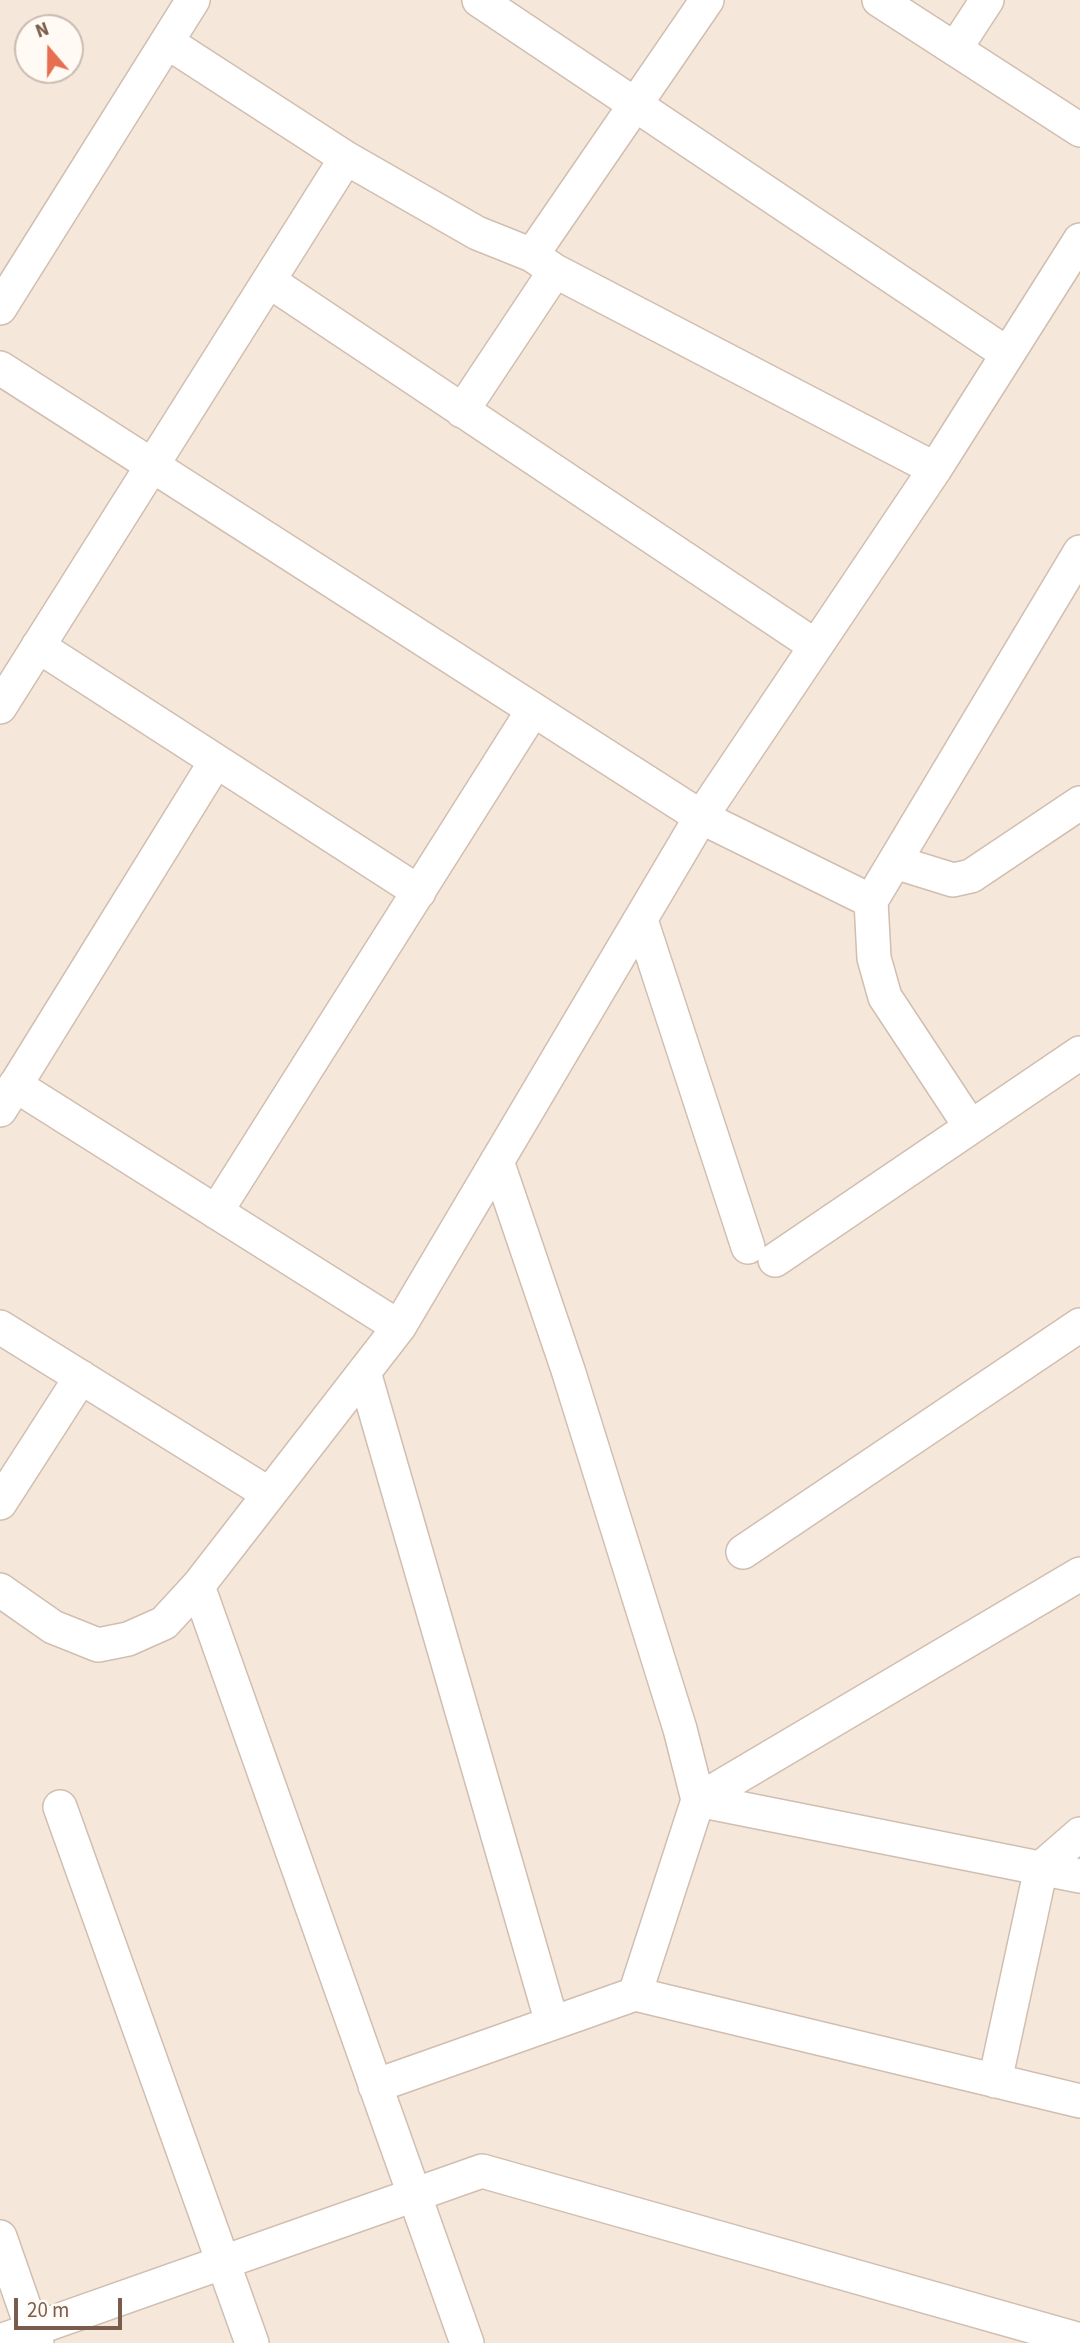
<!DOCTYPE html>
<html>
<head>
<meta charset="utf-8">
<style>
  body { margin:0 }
  #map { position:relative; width:1080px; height:2343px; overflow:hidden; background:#fdf6ec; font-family:"Source Sans 3",sans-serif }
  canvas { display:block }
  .north { position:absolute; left:14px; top:14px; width:70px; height:70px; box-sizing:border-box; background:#fffaf3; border:2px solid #cabbb1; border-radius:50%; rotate:340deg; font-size:19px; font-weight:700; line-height:28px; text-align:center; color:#7a5c4d }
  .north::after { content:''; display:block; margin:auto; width:24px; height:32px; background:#e76f51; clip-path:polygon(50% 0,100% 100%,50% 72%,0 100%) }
  .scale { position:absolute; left:14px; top:2298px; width:108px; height:32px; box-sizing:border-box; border:4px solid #7a5c4d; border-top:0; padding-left:9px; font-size:21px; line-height:24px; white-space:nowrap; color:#7a5c4d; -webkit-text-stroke:5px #fffaf3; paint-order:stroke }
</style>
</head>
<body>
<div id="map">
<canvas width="1080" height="2343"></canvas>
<div class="north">N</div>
<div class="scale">20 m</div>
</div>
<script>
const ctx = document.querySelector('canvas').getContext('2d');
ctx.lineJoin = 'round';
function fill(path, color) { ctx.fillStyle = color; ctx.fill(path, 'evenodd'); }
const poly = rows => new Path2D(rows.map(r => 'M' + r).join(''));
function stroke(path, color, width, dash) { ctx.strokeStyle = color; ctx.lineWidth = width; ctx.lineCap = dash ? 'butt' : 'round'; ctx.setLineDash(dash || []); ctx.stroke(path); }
const residential = poly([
  [0,0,1080,0,1080,2343,0,2343],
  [28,28,70,28,70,70,28,70]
]);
const minor = poly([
  [479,0,1006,353],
  [879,0,1080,130],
  [167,42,346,158,477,233,532,255,707,0],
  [955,49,987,0],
  [532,255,555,271,935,469],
  [269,281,814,645],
  [0,308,193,0],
  [0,368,701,817,871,901],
  [462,411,555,271],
  [38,646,419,892],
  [0,707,346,158],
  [895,862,953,880,971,876,1080,803],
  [641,920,748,1247],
  [15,1085,399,1327],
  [0,1110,216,761],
  [970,1126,885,997,874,958,871,901,1080,552],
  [497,1161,568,1370,680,1729,698,1800,635,1994],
  [216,1212,533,710],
  [775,1260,1080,1053],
  [0,1327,269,1494],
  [364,1372,552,2023],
  [0,1503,81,1377],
  [743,1552,1080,1325],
  [198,1586,467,2343],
  [0,1590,53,1627,98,1645,128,1639,164,1623,198,1586,399,1327,701,817,935,469,1080,240],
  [698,1800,1080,1574],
  [698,1800,1080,1876],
  [60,1807,252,2343],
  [995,2081,1041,1868,1080,1834],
  [375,2086,635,1994,1080,2101],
  [0,2237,37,2343],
  [0,2341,482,2171,1080,2340]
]);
fill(residential, '#f5e8da');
stroke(minor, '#d1beb0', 36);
stroke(minor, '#fff', 33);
</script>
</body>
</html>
